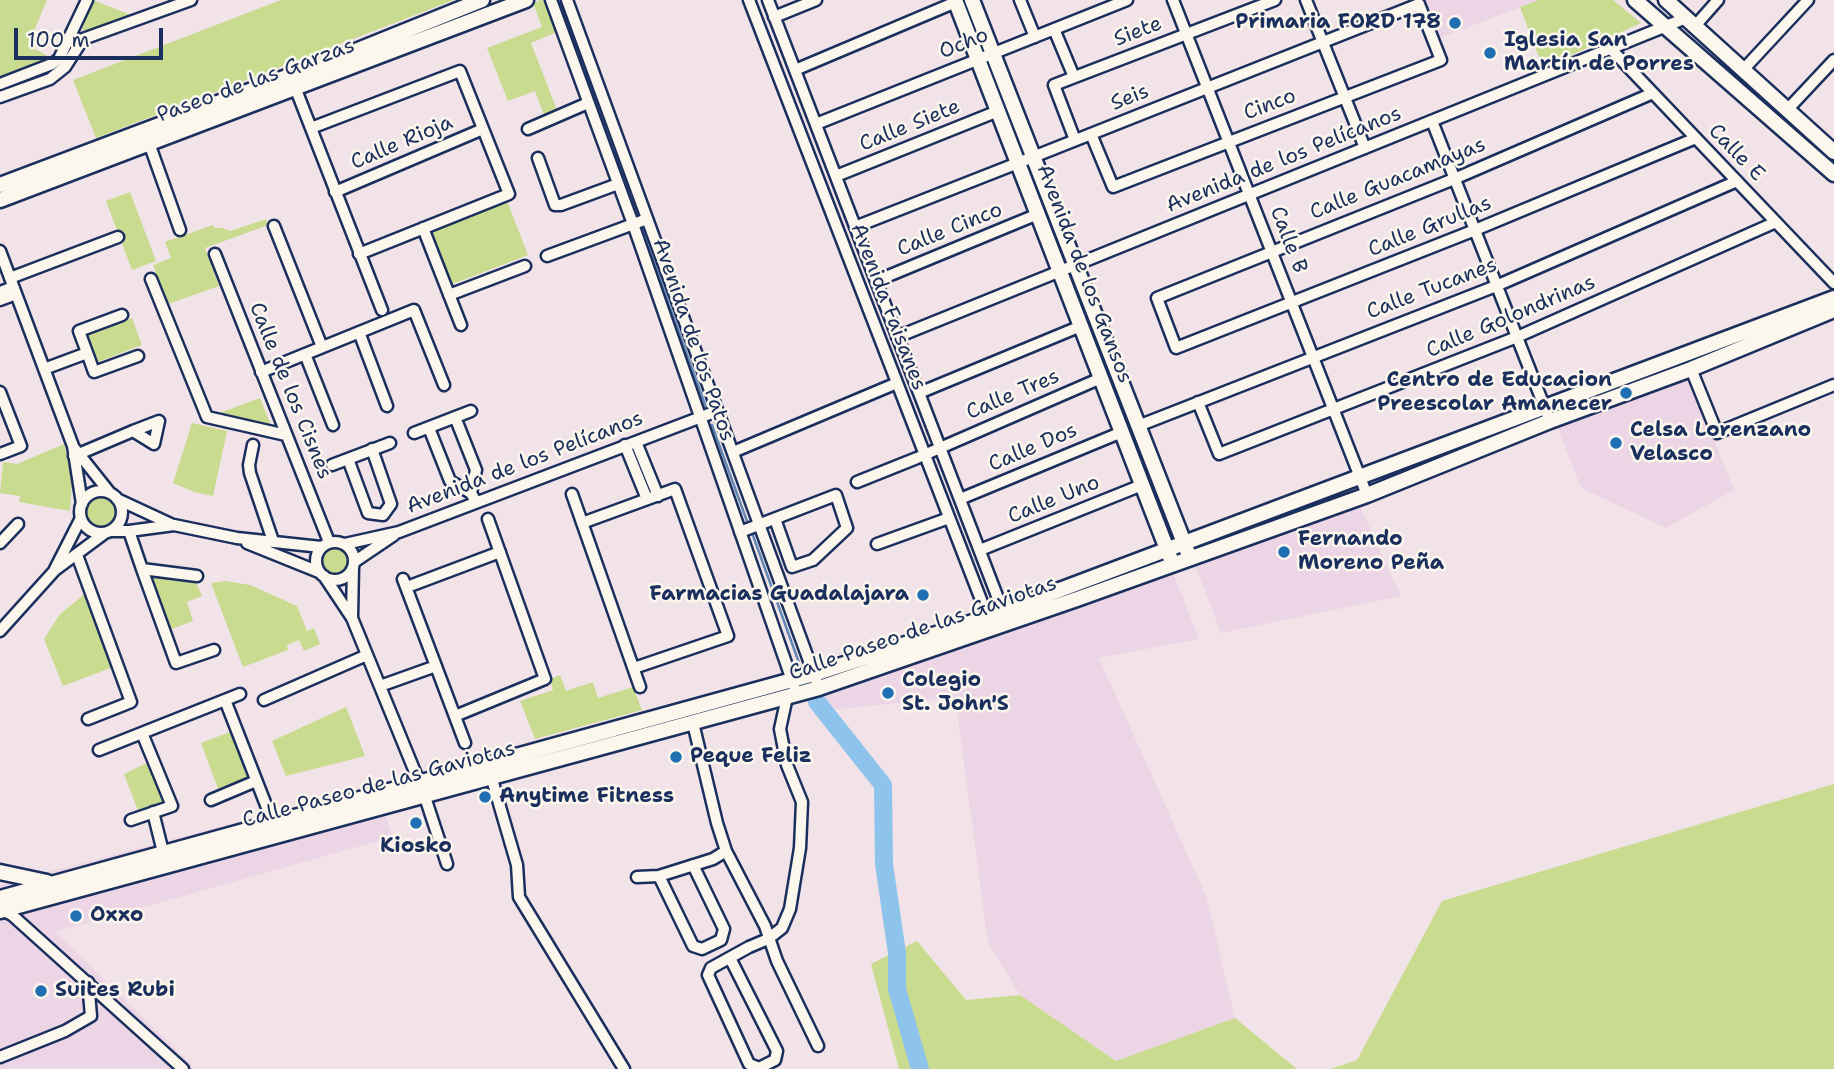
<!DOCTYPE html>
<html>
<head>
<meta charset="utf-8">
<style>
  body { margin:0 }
  #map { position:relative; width:1834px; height:1069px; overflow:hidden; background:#f2e3e8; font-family:"Shantell Sans",sans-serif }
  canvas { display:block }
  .scale { position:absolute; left:14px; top:28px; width:149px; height:32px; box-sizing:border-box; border:4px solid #1b2f5e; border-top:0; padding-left:9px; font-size:21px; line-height:24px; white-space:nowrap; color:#1b2f5e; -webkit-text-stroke:5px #fbf7ec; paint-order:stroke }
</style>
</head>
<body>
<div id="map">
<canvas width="1834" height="1069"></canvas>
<div class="scale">100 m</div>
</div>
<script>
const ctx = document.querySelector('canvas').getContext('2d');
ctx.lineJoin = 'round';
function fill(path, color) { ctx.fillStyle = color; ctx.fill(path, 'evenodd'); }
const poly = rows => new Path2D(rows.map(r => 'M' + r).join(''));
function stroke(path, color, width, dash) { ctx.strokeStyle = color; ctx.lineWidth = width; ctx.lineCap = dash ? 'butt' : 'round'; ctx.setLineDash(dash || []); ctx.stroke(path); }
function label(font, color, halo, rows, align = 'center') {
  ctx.font = font + ' "Shantell Sans",sans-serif'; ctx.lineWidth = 5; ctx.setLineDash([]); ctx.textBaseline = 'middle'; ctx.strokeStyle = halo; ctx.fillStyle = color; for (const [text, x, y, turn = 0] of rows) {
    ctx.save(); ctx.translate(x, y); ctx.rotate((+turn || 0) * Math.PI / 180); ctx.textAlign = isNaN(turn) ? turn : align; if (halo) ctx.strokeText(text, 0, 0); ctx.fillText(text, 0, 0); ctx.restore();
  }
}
const built = poly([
  [1422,0,1539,0,1437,39],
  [1688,375,1734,490,1666,528,1581,488,1556,424],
  [1359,504,1401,596,1221,633,1195,565],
  [1173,572,1199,639,1099,658,1206,896,1235,1018,1116,1061,1020,995,988,942,955,697,831,710,823,694],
  [374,786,393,837,55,932,194,1067,192,1069,0,1069,0,885]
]);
const green = poly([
  [0,0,47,0,28,45,51,58,0,78],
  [93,0,131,15,89,32,83,30,82,25],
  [281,0,454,0,96,138,73,80],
  [541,0,547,0,559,31,531,43,557,110,544,115,535,91,508,101,487,48,542,27,533,3],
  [1539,0,1613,0,1641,23,1543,68,1520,7],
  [130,192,156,261,132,270,106,201],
  [507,201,528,255,450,285,429,231],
  [266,219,268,225,205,248,219,286,168,304,153,265,171,258,165,242,213,225,215,228,222,228,230,231],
  [132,318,142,345,95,363,85,336],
  [260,398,272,428,214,415],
  [192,423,227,431,213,496,194,492,173,483],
  [64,444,72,480,70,511,19,502,20,496,0,493,3,462,17,464],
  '87 512a14 14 0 1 1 28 0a14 14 0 1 1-28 0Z',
  '320 561a14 14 0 1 1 28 0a14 14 0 1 1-28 0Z',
  [149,575,195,580,202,596,187,602,193,621,169,630],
  [225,581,250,585,297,606,307,631,314,628,320,644,304,651,299,640,287,645,288,650,243,667,211,583],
  [86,593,113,667,63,686,44,639,60,614],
  [560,675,566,691,593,682,598,698,633,687,642,710,535,739,520,701,553,690,550,679],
  [346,707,365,756,286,776,272,741],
  [230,732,247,777,218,789,201,743],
  [149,762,166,804,139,813,124,774],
  [1834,784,1834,1069,1330,1069,1357,1060,1442,901],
  [917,941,966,1000,1020,995,1116,1061,1235,1018,1297,1069,899,1069,871,964]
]);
const stream = poly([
  [558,0,580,59],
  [585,73,608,139],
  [614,152,636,214],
  [642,230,707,410],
  [712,425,748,524],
  [751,530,802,671]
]);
const river = poly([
  [817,702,883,785,884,864,897,953,897,989,920,1069]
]);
const street = poly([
  [551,0,633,224,794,686],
  [567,0,819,688],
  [749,0,990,623],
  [768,0,1004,614],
  [1020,0,1035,37],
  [1173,0,1367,495],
  [1306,0,1365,148],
  [774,17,816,0],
  [1695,26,1718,0],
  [1054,29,1074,77],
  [1611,49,1834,283],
  [795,70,956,2],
  [1743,70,1808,0],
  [293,82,382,310],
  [0,84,52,64,59,59,87,0],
  [1653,93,1454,179,1157,298,1176,348,1475,230,1696,138],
  [0,97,50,79,65,67,83,39,191,0],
  [1788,109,1834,60],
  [1432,121,1550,421],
  [816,124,1127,0],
  [311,128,460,71,509,194,359,254],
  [528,129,588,103],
  [1075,140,1054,85,1275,0],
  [149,143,180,230],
  [538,158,555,205,561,205,618,184],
  [836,176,998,111],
  [335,192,483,129],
  [274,226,322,347],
  [855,227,1033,157,1207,88,1419,4,1441,60,1113,187,1091,134],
  [423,228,461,325],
  [0,251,73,446,82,504],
  [215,254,329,542],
  [547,256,647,219],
  [10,278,118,237],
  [151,279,207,417,286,435],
  [876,281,1038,214],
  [0,292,13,287],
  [449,295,525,266],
  [0,300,16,294],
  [122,315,79,331,89,358,94,372,138,356],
  [359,332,387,406],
  [897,337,1686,18],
  [305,354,333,425],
  [44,369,87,353],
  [1691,369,1717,433,1834,385],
  [261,372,414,310,444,385],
  [0,392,21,446,0,454],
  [919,393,1081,326],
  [1198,402,1219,454,1517,337,1776,222],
  [455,417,476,470,471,493],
  [1138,426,1496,286,1737,181],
  [429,428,450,481,471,493,476,502],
  [414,433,471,411],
  [636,442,658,496],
  [253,445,249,465,250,473,273,541],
  [625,445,647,499],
  [75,449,110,493],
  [372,449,391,504,383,515],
  [733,452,897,383],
  [74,456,133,431,159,421,154,444,133,431],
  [348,459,368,513,383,515],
  [332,465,390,443],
  [857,482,917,458,1101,378],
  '80 512a21 21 0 1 1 42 0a21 21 0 1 1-42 0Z',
  [572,494,640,687],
  [117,499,173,525],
  [960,499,1122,432],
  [582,523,675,489,728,636,634,668],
  [111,531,129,531,174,525,237,538,321,547],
  [129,531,142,569,197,576],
  [740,532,836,495,847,528,813,560,792,567,775,519],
  '316 561a19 19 0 1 1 38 0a19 19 0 1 1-38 0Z',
  [0,543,18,524],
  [247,543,319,572],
  [345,544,399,532,717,411],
  [877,544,949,518],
  [980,550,1142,485],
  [77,555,131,702,88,719],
  [354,562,394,535],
  [55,569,81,518],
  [142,569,176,663,214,650],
  [324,576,352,618,424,794,447,864],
  [403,579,465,743],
  [407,587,500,552],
  [352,617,353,567],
  [0,631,55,570,105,533],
  [380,686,436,666],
  [225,700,273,823],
  [264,700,367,655],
  [455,716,545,679,488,519],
  [693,723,717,823,726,851,765,926,777,961,818,1046],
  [99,750,240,694],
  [491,776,517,865,519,897,624,1069],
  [211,800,256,781],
  [153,812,164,856],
  [131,820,172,806,142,733],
  [659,876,693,946,702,949,721,940,724,929,693,865],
  [637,877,659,876,713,859,726,851],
  [2,910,12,915,183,1069],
  [730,958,777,1051,775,1060,759,1068,749,1064,708,975,711,968,749,947,768,939,782,928,790,909,800,848,802,802,787,765,780,729,787,697],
  [0,1057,65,1031,91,1016,88,982]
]);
const secondary = poly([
  [955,0,1170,557],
  [972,0,1188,553],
  [0,185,353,52,482,0],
  [0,200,526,0],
  [0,872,47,882],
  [0,898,814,674,988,617,1834,298],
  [0,911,819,688,1077,599,1367,495,1550,421,1691,369,1834,310]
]);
const primary = poly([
  [1635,0,1834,174],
  [1666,0,1834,152]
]);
const markers = [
  [1455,23,7,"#1f6fb2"],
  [1490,53,7,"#1f6fb2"],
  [1626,393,7,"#1f6fb2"],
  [1616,443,7,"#1f6fb2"],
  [1284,552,7,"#1f6fb2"],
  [923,595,7,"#1f6fb2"],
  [888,693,7,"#1f6fb2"],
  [676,757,7,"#1f6fb2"],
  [485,797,7,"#1f6fb2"],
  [416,823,7,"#1f6fb2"],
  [76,916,7,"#1f6fb2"],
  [41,991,7,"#1f6fb2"]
];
const poiNames = [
  ["Primaria FORD 178",1441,23,"right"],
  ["Iglesia San",1504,41],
  ["Martín de Porres",1504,65],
  ["Centro de Educacion",1612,381,"right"],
  ["Preescolar Amanecer",1612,405,"right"],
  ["Celsa Lorenzano",1630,431],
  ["Velasco",1630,455],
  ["Fernando",1298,540],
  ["Moreno Peña",1298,564],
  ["Farmacias Guadalajara",909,595,"right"],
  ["Colegio",902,681],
  ["St. John'S",902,705],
  ["Peque Feliz",690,757],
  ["Anytime Fitness",499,797],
  ["Kiosko",416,847,"center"],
  ["Oxxo",90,916],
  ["Suites Rubi",55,991]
];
const streetNames = [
  ["Siete",1138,32,-21],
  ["Ocho",964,44,-22],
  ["Paseo de las Garzas",256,81,-20],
  ["Seis",1130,98,-22],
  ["Cinco",1270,105,-21],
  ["Calle Siete",910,126,-22],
  ["Calle Rioja",402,143,-23],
  ["Calle E",1736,153,46],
  ["Avenida de los Pelícanos",1284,160,-22],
  ["Calle Guacamayas",1398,179,-22],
  ["Calle Grullas",1430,227,-22],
  ["Calle Cinco",950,230,-22],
  ["Calle B",1288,240,69],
  ["Avenida de los Gansos",1084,274,69],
  ["Calle Tucanes",1432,289,-21],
  ["Avenida Faisanes",888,307,69],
  ["Calle Golondrinas",1511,317,-23],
  ["Avenida de los Patos",693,340,71],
  ["Calle de los Cisnes",290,391,68],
  ["Calle Tres",1013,395,-23],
  ["Calle Dos",1033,448,-23],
  ["Avenida de los Pelícanos",525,463,-21],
  ["Calle Uno",1054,500,-22],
  ["Calle Paseo de las Gaviotas",923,629,-19],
  ["Calle Paseo de las Gaviotas",379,785,-15]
];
fill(built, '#ecd5e5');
fill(green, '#c9db8f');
stroke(stream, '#6088b3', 2.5);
stroke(river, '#8ec3ec', 18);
stroke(street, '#1b2f5e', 15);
stroke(secondary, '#1b2f5e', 19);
stroke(primary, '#1b2f5e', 19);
stroke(street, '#fbf7ec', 10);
stroke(secondary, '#fbf7ec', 14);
stroke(primary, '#fbf7ec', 14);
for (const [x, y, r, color] of markers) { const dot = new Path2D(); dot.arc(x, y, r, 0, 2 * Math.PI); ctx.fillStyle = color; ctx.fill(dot); stroke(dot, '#fbf7ec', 2.5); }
label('bold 21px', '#1b2f5e', '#fbf7ec', poiNames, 'left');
label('21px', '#1b2f5e', '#fbf7ec', streetNames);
</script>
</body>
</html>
